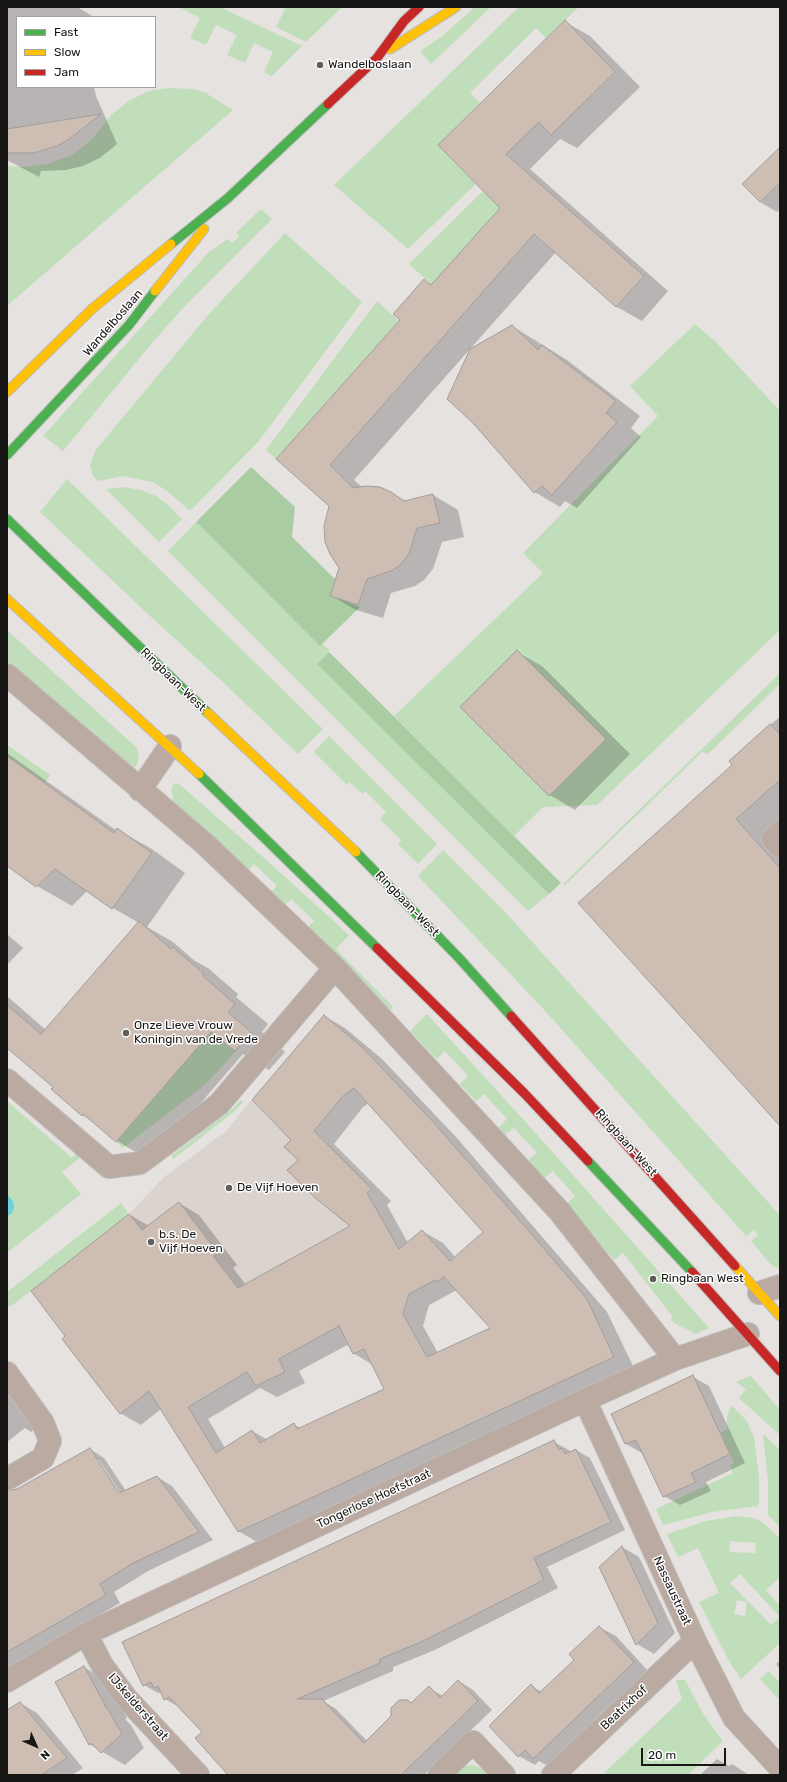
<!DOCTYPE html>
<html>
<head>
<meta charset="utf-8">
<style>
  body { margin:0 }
  #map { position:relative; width:787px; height:1782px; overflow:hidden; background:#e5e2e0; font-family:Rubik,sans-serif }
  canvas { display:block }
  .frame { position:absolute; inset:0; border:8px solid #181615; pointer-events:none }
  .legend { position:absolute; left:16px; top:16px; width:140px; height:72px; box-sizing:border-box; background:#fff; border:1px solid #a3a2a1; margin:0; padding:5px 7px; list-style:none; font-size:12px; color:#181615 }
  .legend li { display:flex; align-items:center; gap:8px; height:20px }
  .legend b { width:20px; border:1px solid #a3a2a1 }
  .north { position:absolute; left:16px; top:1726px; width:40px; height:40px; -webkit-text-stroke:3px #fff; paint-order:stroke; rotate:135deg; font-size:11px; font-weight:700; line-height:16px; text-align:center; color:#181615 }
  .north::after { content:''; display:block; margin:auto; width:14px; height:18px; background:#181615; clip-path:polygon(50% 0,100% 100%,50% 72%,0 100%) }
  .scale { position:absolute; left:641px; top:1748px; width:85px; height:18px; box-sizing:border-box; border:2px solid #181615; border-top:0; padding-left:5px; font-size:12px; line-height:14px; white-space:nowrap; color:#181615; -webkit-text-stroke:3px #fff; paint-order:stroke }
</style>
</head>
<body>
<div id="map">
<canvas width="787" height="1782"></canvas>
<div class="frame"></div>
<ul class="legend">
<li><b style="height:5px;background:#4caf50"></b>Fast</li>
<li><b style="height:5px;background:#ffc107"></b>Slow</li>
<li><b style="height:5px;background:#c62828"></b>Jam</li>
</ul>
<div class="north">N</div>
<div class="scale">20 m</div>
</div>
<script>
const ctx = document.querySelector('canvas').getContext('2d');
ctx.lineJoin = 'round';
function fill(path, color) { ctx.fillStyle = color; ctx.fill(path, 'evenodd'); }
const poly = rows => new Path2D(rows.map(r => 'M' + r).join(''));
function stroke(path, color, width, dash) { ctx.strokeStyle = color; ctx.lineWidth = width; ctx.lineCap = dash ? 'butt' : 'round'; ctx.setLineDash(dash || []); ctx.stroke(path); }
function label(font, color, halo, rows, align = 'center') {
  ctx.font = font + ' Rubik,sans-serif'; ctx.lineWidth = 3; ctx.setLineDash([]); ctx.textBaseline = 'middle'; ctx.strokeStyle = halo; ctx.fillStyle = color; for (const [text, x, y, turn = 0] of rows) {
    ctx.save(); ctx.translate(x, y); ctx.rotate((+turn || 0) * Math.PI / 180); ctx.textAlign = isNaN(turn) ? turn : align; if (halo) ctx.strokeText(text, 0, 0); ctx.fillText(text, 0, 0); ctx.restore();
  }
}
const built = poly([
  [251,1100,291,1140,285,1147,298,1160,288,1171,314,1197,350,1226,238,1288,213,1256,217,1253,179,1202,150,1225,145,1234,129,1214,163,1178,226,1131]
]);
const green = poly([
  [179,7,220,7,302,46,272,76,264,72,273,52,254,43,245,63,227,55,237,35,216,25,206,45,190,38,200,18],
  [286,7,342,7,306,42,276,27],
  [475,7,491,7,431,64,420,51,441,37],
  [519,7,579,7,546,38,536,28,470,93,480,103,438,145,475,183,478,182,408,249,334,185],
  [169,88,192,89,204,92,233,110,7,306,7,166,23,167,48,164,72,155,92,139,112,114,129,101,148,91],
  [485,189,501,206,432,285,409,264],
  [261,209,272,219,185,306,152,343,63,451,43,436,209,252,228,239,232,243,239,237,236,233],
  [285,233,362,302,259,441,190,511,166,490,152,482,123,476,98,481,93,476,90,465,95,451,209,314],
  [377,301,399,321,276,459,266,450],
  [695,324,716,342,780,411,780,630,597,805,543,807,514,836,394,716,543,573,523,553,658,416,630,386],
  [67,479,323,729,298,754,226,685,151,617,40,512],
  [124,487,141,490,156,496,167,504,182,519,159,542,106,489],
  [196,522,320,645,322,644,330,650,318,664,549,894,528,911,168,551],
  [7,630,137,748,139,757,136,767,133,767,62,712,7,662],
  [780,673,780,684,708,754,702,752,564,886,563,884],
  [329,736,437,844,418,864,398,844,401,840,380,819,386,812,365,791,362,794,350,782,347,785,314,752],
  [7,745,50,775,45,783,7,756],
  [175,783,179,784,263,857,349,935,336,949,393,1007,390,1011,306,929,314,921,291,899,283,907,269,894,277,886,254,864,246,873,174,804,171,789],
  [443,850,505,912,777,1212,780,1216,780,1269,771,1265,751,1241,758,1235,754,1230,746,1236,547,1013,418,876],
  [427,1014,532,1129,709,1328,696,1334,674,1323,671,1319,673,1317,623,1253,614,1260,566,1204,575,1196,553,1171,544,1178,528,1160,537,1153,514,1128,505,1135,499,1127,507,1119,484,1094,476,1101,460,1084,468,1076,445,1051,437,1059,410,1031],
  [216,1026,220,1039,230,1047,239,1048,206,1084,123,1148,116,1142],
  [241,1100,243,1102,234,1112,173,1159,171,1156,232,1109],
  [7,1101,72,1158,76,1153,81,1157,62,1172,81,1194,7,1253],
  [121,1203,129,1214,10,1307,7,1304,7,1292],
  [751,1376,780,1410,780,1435,739,1398,746,1389,736,1382],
  [731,1405,746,1420,754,1437,759,1478,759,1503,757,1506,751,1507,712,1512,663,1525,656,1509,733,1473,730,1465,734,1463,720,1433,727,1429,727,1417],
  [764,1435,780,1450,780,1527,768,1515,768,1480,763,1436],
  [738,1516,753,1518,762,1522,780,1538,780,1577,766,1590,780,1606,780,1617,740,1574,730,1583,771,1625,780,1617,780,1643,741,1679,729,1661,699,1602,719,1593,698,1548,678,1557,667,1534,706,1521],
  [730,1541,756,1543,755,1553,729,1552],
  [737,1600,747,1602,745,1616,734,1614],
  [769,1671,780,1683,780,1701,760,1679],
  [676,1680,685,1680,704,1715,723,1741,688,1775,602,1775,682,1699],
  [471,1765,481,1768,487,1772,484,1775,450,1775,460,1767]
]);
const forest = poly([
  [251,467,295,507,292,537,336,580,331,596,360,607,320,646,196,522],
  [329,652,514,836,561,883,549,894,317,664]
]);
const water = poly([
  [7,1194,13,1201,14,1207,12,1213,7,1216]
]);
const shadow = poly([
  [7,7,77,7,94,17,17,17,17,87,94,87,96,96,117,144,100,158,83,166,66,170,41,171,39,177,7,160],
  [565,22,590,36,640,87,577,148,560,139,530,169,668,291,642,321,617,307,556,252,354,480,362,487,391,493,406,501,433,495,458,510,464,537,442,542,433,569,424,580,415,586,391,593,383,618,356,610,332,596,341,568,330,506,278,459,402,320,424,280,433,285,501,208,439,145],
  [780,153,780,209,777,212,760,202],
  [512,326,567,360,640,416,631,428,641,437,577,508,565,501,560,507,535,492,473,422],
  [517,652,542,666,630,754,575,810,550,795,462,707],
  [780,717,780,1124,580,903,734,765,756,736],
  [7,753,117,831,118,830,152,849,185,873,147,927,173,942,195,961,208,968,238,994,236,997,268,1024,262,1032,285,1052,269,1070,243,1054,151,1161,117,1141,93,1121,82,1115,54,1087,7,1046,7,996,46,1030,139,923,113,908,88,890,72,906,37,886,7,865],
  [7,934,23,948,7,965],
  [324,1016,345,1028,382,1059,456,1137,607,1312,634,1368,259,1543,238,1531,162,1408,141,1425,120,1413,67,1336,130,1215,149,1226,179,1203,199,1215,237,1265,233,1268,246,1285,352,1226,300,1160,293,1140],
  [369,1103,485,1233,456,1258,443,1243,422,1231,408,1243,387,1205,391,1201,334,1144,363,1107],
  [455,1291,459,1292,492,1328,438,1353,423,1326,429,1305],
  [349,1344,353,1353,373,1365,385,1390,301,1428,294,1425,268,1440,252,1431,225,1448,208,1419,260,1388,277,1397,305,1383,299,1371],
  [7,1366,48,1419,31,1432,25,1428,7,1442],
  [693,1377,709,1386,745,1463,706,1482,711,1491,680,1505,664,1496,642,1453,626,1444,612,1414],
  [554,1442,569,1450,570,1453,576,1450,590,1458,625,1530,547,1567,558,1588,435,1650,393,1667,393,1671,323,1701,336,1709,367,1741,408,1701,412,1704,429,1688,443,1696,459,1681,473,1690,492,1710,424,1775,230,1775,203,1732,179,1707,165,1699,162,1692,158,1693,144,1685],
  [90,1449,104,1458,126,1491,157,1477,172,1486,213,1540,148,1571,114,1592,120,1603,7,1668,7,1495],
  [96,1460,99,1460,123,1497,121,1498],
  [622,1547,639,1557,675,1633,654,1654,637,1644,600,1567],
  [599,1627,616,1636,649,1672,550,1767,539,1761,535,1765,519,1756,531,1686,542,1692,576,1660],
  [780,1660,780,1669,776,1664],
  [84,1667,106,1681,127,1718,125,1719,131,1725,144,1748,125,1765,89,1744],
  [20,1703,37,1713,83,1768,72,1775,7,1775,7,1711],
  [717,1759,729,1766,732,1764,749,1775,700,1775]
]);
const building = poly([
  [565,20,615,72,551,135,539,122,506,154,644,276,616,307,534,234,330,465,353,488,365,486,380,487,391,492,404,501,433,494,440,523,417,528,409,554,399,566,393,570,367,579,358,605,330,596,339,568,330,554,325,542,324,526,329,506,276,459,400,320,393,314,424,279,431,285,500,208,438,145,565,20],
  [101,114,68,140,57,146,34,153,7,153,7,129,101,114],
  [780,147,780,183,760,202,742,184,780,147],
  [512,325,538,350,542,345,616,401,606,413,617,422,552,495,542,486,534,493,473,423,447,399,470,349,512,325],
  [517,650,606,739,549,796,460,707,517,650],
  [770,724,780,734,780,780,736,819,780,868,780,1126,578,903,732,765,729,761,770,724],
  [7,756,114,833,117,828,152,853,112,909,55,869,36,887,7,866,7,756],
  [139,921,171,949,173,947,204,974,203,976,235,1004,228,1012,251,1032,235,1051,211,1032,116,1142,83,1114,82,1116,51,1089,53,1087,7,1048,7,1005,41,1034,139,921],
  [324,1015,362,1047,435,1124,534,1237,587,1299,614,1357,238,1532,149,1391,120,1414,62,1339,65,1336,31,1291,129,1214,142,1230,179,1202,218,1253,213,1256,238,1288,350,1226,314,1197,287,1170,298,1160,284,1147,291,1140,252,1100,324,1015],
  [354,1088,483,1232,450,1261,422,1230,399,1249,367,1193,372,1189,314,1131,343,1096,354,1088],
  [444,1277,490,1328,427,1357,403,1314,409,1294,435,1280,436,1282,444,1277],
  [339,1326,353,1354,364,1349,384,1389,297,1429,294,1423,260,1443,252,1430,216,1453,188,1407,247,1372,256,1386,285,1372,279,1359,339,1326],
  [693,1375,730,1454,691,1473,696,1482,663,1497,636,1440,625,1444,611,1414,693,1375],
  [554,1440,559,1450,562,1448,565,1454,576,1449,611,1522,534,1558,544,1580,421,1642,380,1659,380,1663,297,1699,322,1699,364,1743,391,1716,391,1708,399,1700,408,1700,411,1703,429,1686,440,1698,458,1680,478,1701,401,1775,228,1775,195,1738,202,1732,169,1697,164,1700,158,1686,154,1688,151,1682,143,1686,122,1642,554,1440],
  [90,1448,119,1493,157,1476,199,1532,133,1563,100,1584,106,1595,7,1652,7,1491,17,1489,90,1448],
  [622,1546,658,1623,636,1645,599,1567,622,1546],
  [599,1626,634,1662,533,1759,525,1750,518,1757,489,1726,531,1684,539,1693,574,1660,569,1654,599,1626],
  [84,1666,105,1705,104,1705,109,1711,122,1734,101,1753,91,1743,89,1745,55,1682,84,1666],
  [20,1702,67,1758,41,1775,7,1775,7,1710,20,1702]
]);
const street = poly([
  [7,675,205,844,335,968,560,1212,675,1359],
  [140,790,170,746],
  [780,832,773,839,780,846],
  [7,1080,109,1167,140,1163,219,1104,335,968],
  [759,1293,780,1286],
  [7,1373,43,1423,50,1441,43,1458,7,1479],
  [585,1400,695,1641,734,1718,780,1768],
  [86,1634,102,1665,127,1699,198,1775],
  [7,1681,86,1634,585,1400,675,1359,748,1334],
  [439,1775,473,1742,504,1775],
  [553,1775,695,1641]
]);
const fast = poly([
  [171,244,228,198,328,104],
  [7,455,129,325,155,291],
  [7,519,208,713],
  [199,774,377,948],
  [356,852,459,958,511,1016],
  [588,1161,692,1272]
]);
const slow = poly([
  [390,49,456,7],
  [155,291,204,229],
  [7,392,92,309,171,244],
  [7,599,199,774],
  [208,713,356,852],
  [735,1266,780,1316]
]);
const jam = poly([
  [328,104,377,58,404,21,419,7],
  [377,948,525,1094,588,1161],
  [511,1016,735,1266],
  [692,1272,780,1371]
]);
const markers = [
  [320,65,4,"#605d5c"],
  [126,1033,4,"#605d5c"],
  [229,1188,4,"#605d5c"],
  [151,1242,4,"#605d5c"],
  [653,1279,4,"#605d5c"]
];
const poiNames = [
  ["Wandelboslaan",328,65],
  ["Onze Lieve Vrouw",134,1026],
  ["Koningin van de Vrede",134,1040],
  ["De Vijf Hoeven",237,1188],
  ["b.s. De",159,1235],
  ["Vijf Hoeven",159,1249],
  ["Ringbaan West",661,1279]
];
const streetNames = [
  ["Wandelboslaan",113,323,-49],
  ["Ringbaan-West",173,680,44],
  ["Ringbaan-West",407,904,46],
  ["Ringbaan-West",626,1143,48],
  ["Tongerlose Hoefstraat",374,1499,-25],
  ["Nassaustraat",672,1591,65],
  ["IJskelderstraat",138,1707,49],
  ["Beatrixhof",624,1708,-43]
];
fill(built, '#dbd3cd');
fill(green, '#c1debb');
fill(forest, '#aacca3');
fill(water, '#6cd4dc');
fill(shadow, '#0003');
fill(building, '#cebdb2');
stroke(building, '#a09d9c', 1);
stroke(street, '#bfbdbc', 24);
stroke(fast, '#bfbdbc', 11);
stroke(slow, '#bfbdbc', 11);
stroke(jam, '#bfbdbc', 11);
stroke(street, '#bbaaa1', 22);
stroke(fast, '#4caf50', 9);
stroke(slow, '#ffc107', 9);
stroke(jam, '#c62828', 9);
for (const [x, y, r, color] of markers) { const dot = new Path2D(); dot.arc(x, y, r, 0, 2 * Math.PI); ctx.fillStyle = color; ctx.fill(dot); stroke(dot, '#fff', 1.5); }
label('12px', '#181615', '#fff', poiNames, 'left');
label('12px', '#181615', '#fff', streetNames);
</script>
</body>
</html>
